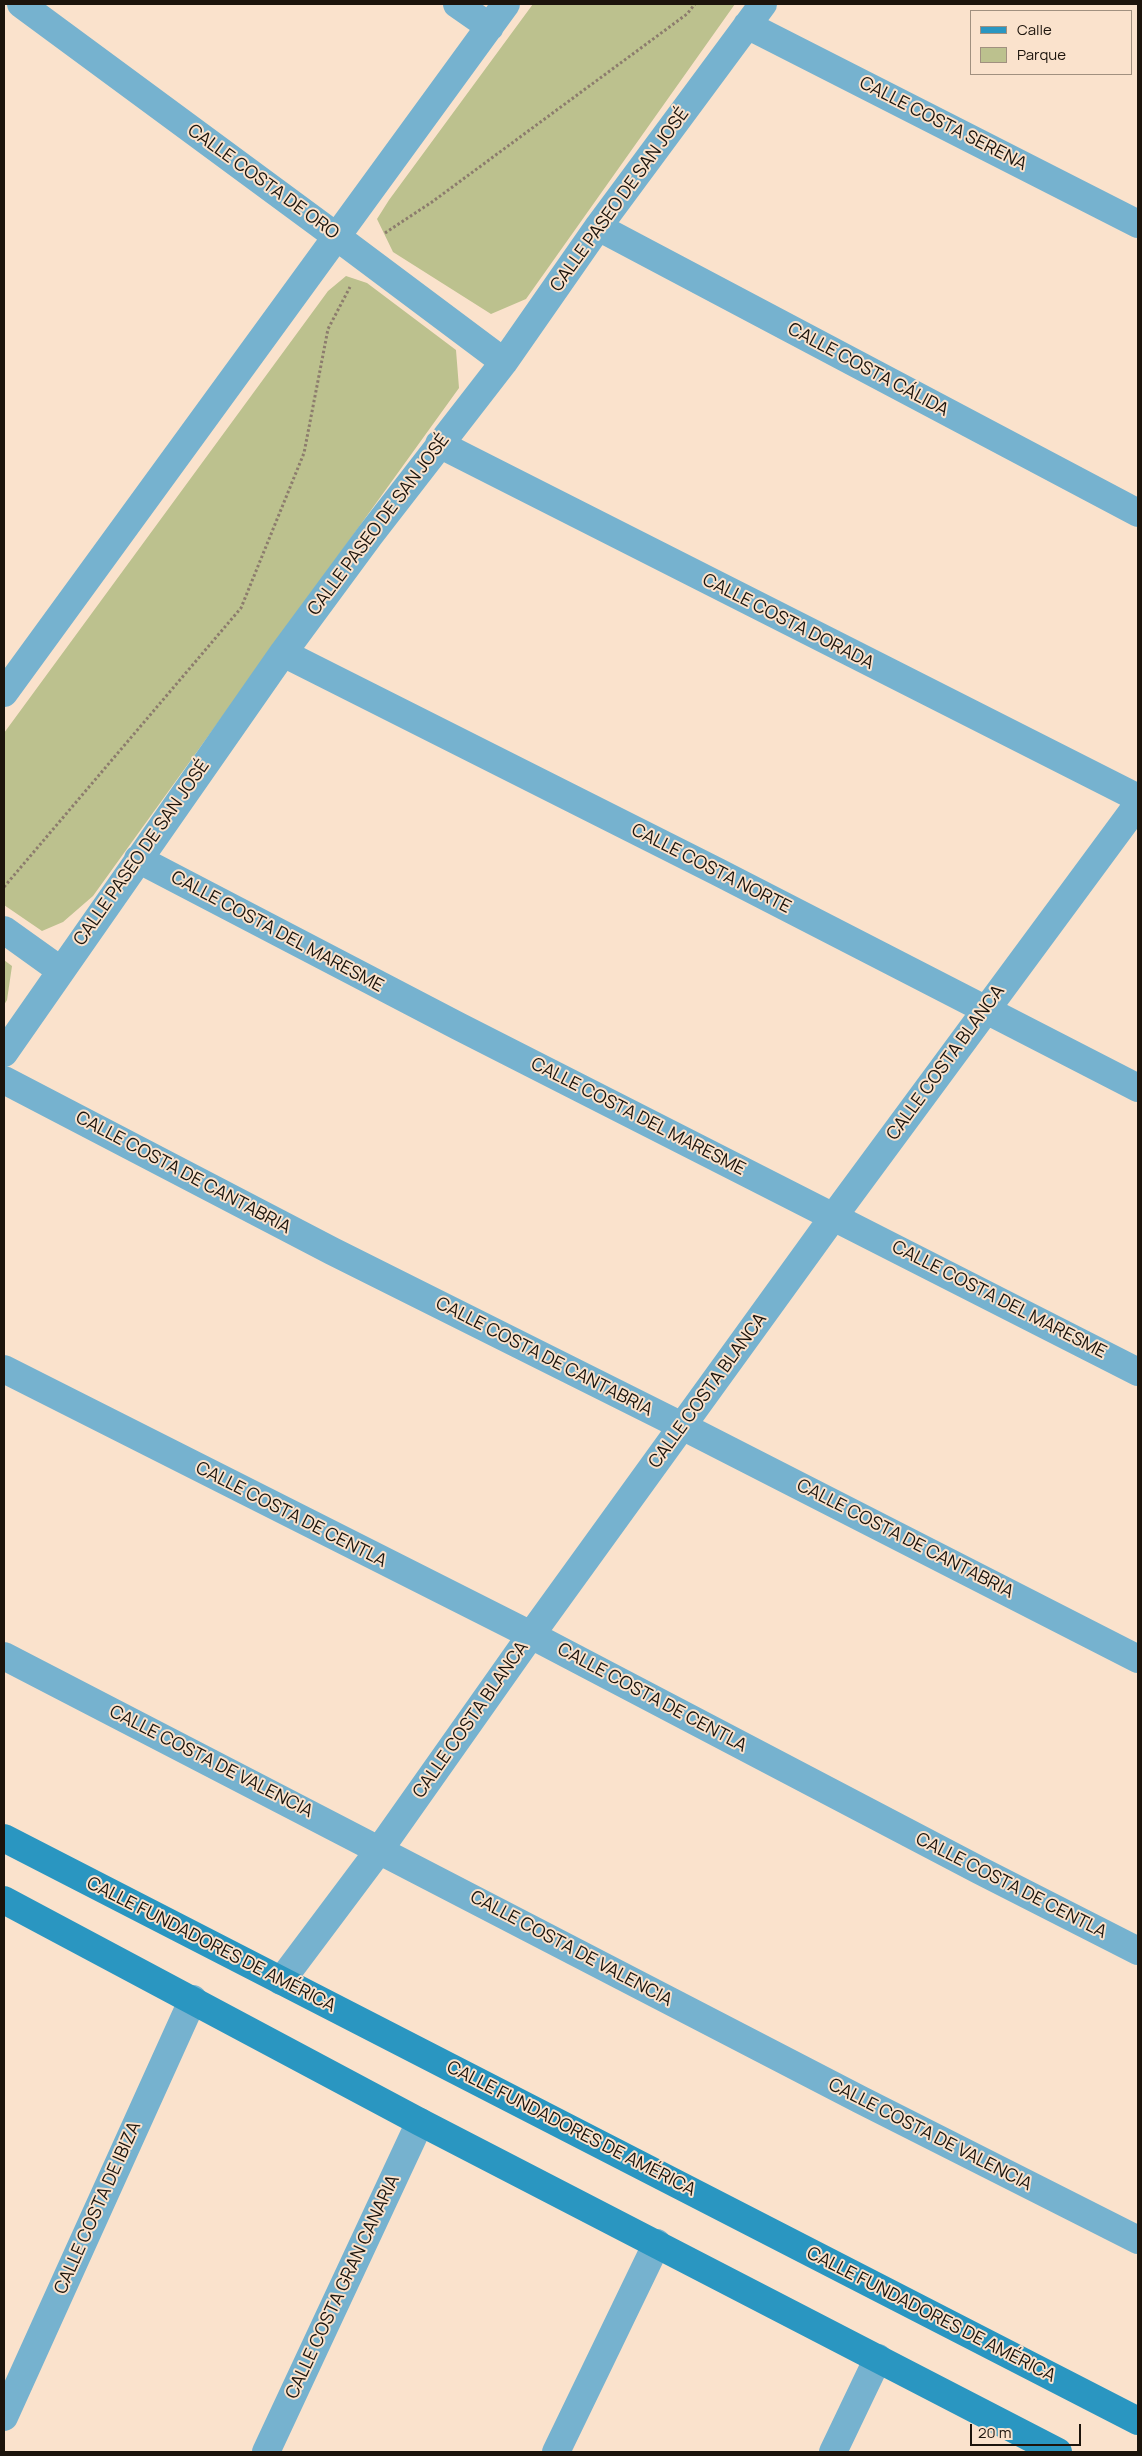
<!DOCTYPE html>
<html>
<head>
<meta charset="utf-8">
<style>
  body { margin:0 }
  #map { position:relative; width:1142px; height:2456px; overflow:hidden; background:#fae2cc; font-family:Manrope,sans-serif }
  canvas { display:block }
  .frame { position:absolute; inset:0; border:5px solid #1c140c; pointer-events:none }
  .legend { position:absolute; left:970px; top:10px; width:162px; height:65px; box-sizing:border-box; background:#fae2cc; border:1px solid #a1907f; margin:0; padding:6px 9px; list-style:none; font-size:15px; color:#1c140c }
  .legend li { display:flex; align-items:center; gap:10px; height:25px }
  .legend b { width:25px; border:1px solid #a1907f }
  .scale { position:absolute; left:970px; top:2424px; width:111px; height:22px; box-sizing:border-box; border:2px solid #1c140c; border-top:0; padding-left:6px; font-size:15px; line-height:18px; white-space:nowrap; color:#1c140c; -webkit-text-stroke:4px #fae2cc; paint-order:stroke }
</style>
</head>
<body>
<div id="map">
<canvas width="1142" height="2456"></canvas>
<div class="frame"></div>
<ul class="legend">
<li><b style="height:6px;background:#2a96c1"></b>Calle</li>
<li><b style="height:14px;background:#bcc18e"></b>Parque</li>
</ul>
<div class="scale">20 m</div>
</div>
<script>
const ctx = document.querySelector('canvas').getContext('2d');
ctx.lineJoin = 'round';
function fill(path, color) { ctx.fillStyle = color; ctx.fill(path, 'evenodd'); }
const poly = rows => new Path2D(rows.map(r => 'M' + r).join(''));
function stroke(path, color, width, dash) { ctx.strokeStyle = color; ctx.lineWidth = width; ctx.lineCap = dash ? 'butt' : 'round'; ctx.setLineDash(dash || []); ctx.stroke(path); }
function label(font, color, halo, rows, align = 'center') {
  ctx.font = font + ' Manrope,sans-serif'; ctx.lineWidth = 4; ctx.setLineDash([]); ctx.textBaseline = 'middle'; ctx.strokeStyle = halo; ctx.fillStyle = color; for (const [text, x, y, turn = 0] of rows) {
    ctx.save(); ctx.translate(x, y); ctx.rotate((+turn || 0) * Math.PI / 180); ctx.textAlign = isNaN(turn) ? turn : align; if (halo) ctx.strokeText(text, 0, 0); ctx.fillText(text, 0, 0); ctx.restore();
  }
}
const green = poly([
  [533,4,735,4,526,299,491,314,393,252,377,219,389,200],
  [346,276,367,283,456,350,459,388,93,896,63,922,42,931,4,905,4,733,328,291],
  [4,960,12,966,7,1000,4,1005]
]);
const path = poly([
  [385,233,432,202,687,14,695,4],
  [4,887,241,608,304,453,328,329,350,287]
]);
const street = poly([
  [21,4,337,237,504,362],
  [457,4,490,27],
  [747,25,1138,224],
  [598,227,1138,513],
  [439,444,1138,798],
  [283,653,718,872,1138,1088],
  [4,693,506,4],
  [138,859,458,1026,1138,1372],
  [4,930,60,970],
  [4,1053,283,653,370,535,504,362,598,227,763,4],
  [4,1080,332,1251,682,1426,1138,1659],
  [4,1369,531,1635,979,1870,1138,1951],
  [4,1656,861,2100,1138,2240],
  [281,1981,380,1849,531,1635,834,1216,1138,804],
  [4,2417,193,1999],
  [266,2452,420,2122],
  [556,2452,657,2243],
  [833,2452,878,2358]
]);
const secondary = poly([
  [4,1838,1138,2421],
  [4,1900,420,2122,1058,2452]
]);
const streetNames = [
  ["CALLE COSTA SERENA",943,124,27],
  ["CALLE COSTA DE ORO",263,182,36],
  ["CALLE PASEO DE SAN JOSÉ",620,200,-54],
  ["CALLE COSTA CÁLIDA",868,370,28],
  ["CALLE PASEO DE SAN JOSÉ",379,525,-53],
  ["CALLE COSTA DORADA",788,622,27],
  ["CALLE PASEO DE SAN JOSÉ",142,853,-55],
  ["CALLE COSTA NORTE",711,869,27],
  ["CALLE COSTA DEL MARESME",277,932,28],
  ["CALLE COSTA BLANCA",946,1063,-54],
  ["CALLE COSTA DEL MARESME",638,1117,27],
  ["CALLE COSTA DE CANTABRIA",183,1173,28],
  ["CALLE COSTA DEL MARESME",999,1300,27],
  ["CALLE COSTA DE CANTABRIA",544,1357,27],
  ["CALLE COSTA BLANCA",708,1391,-54],
  ["CALLE COSTA DE CENTLA",291,1515,27],
  ["CALLE COSTA DE CANTABRIA",905,1539,27],
  ["CALLE COSTA DE CENTLA",652,1698,28],
  ["CALLE COSTA BLANCA",471,1720,-55],
  ["CALLE COSTA DE VALENCIA",211,1762,27],
  ["CALLE COSTA DE CENTLA",1011,1886,27],
  ["CALLE FUNDADORES DE AMÉRICA",211,1945,27],
  ["CALLE COSTA DE VALENCIA",571,1949,28],
  ["CALLE FUNDADORES DE AMÉRICA",571,2129,27],
  ["CALLE COSTA DE VALENCIA",930,2135,27],
  ["CALLE COSTA DE IBIZA",98,2208,-66],
  ["CALLE COSTA GRAN CANARIA",343,2287,-65],
  ["CALLE FUNDADORES DE AMÉRICA",931,2315,27]
];
fill(green, '#bcc18e');
stroke(path, '#8c7c6d', 3, [2.5, 2.5]);
stroke(street, '#76b2cf', 28);
stroke(secondary, '#2a96c1', 28);
label('18px', '#1c140c', '#fae2cc', streetNames);
</script>
</body>
</html>
